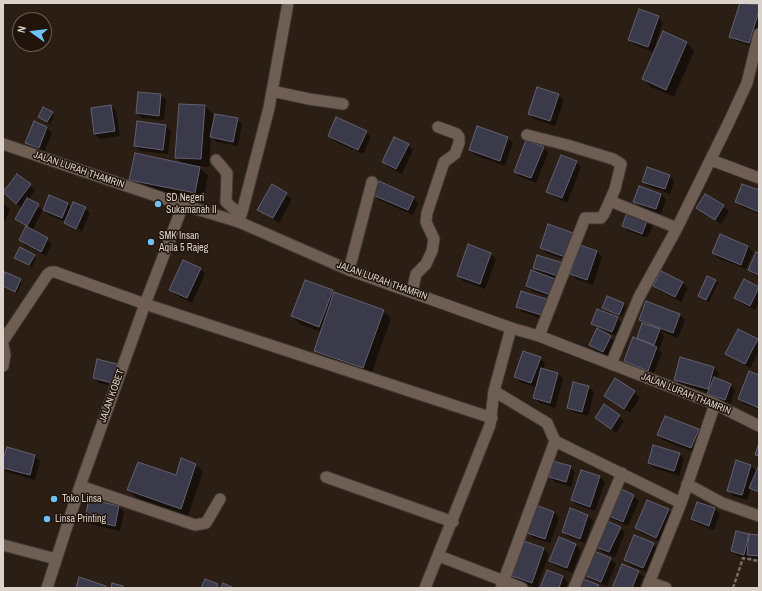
<!DOCTYPE html>
<html>
<head>
<meta charset="utf-8">
<style>
  body { margin:0 }
  #map { position:relative; width:762px; height:591px; overflow:hidden; background:#2b1e14; font-family:"Archivo Narrow",sans-serif }
  canvas { display:block }
  .frame { position:absolute; inset:0; border:4px solid #ddd3cd; pointer-events:none }
  .north { position:absolute; left:12px; top:12px; width:40px; height:40px; box-sizing:border-box; background:#21140b; border:1px solid #6c6059; border-radius:50%; rotate:284deg; font-size:11px; font-weight:700; line-height:16px; text-align:center; color:#ddd3cd }
  .north::after { content:''; display:block; margin:auto; width:14px; height:18px; background:#6dc2f3; clip-path:polygon(50% 0,100% 100%,50% 72%,0 100%) }
</style>
</head>
<body>
<div id="map">
<canvas width="762" height="591"></canvas>
<div class="frame"></div>
<div class="north">N</div>
</div>
<script>
const ctx = document.querySelector('canvas').getContext('2d');
ctx.lineJoin = 'round';
function fill(path, color) { ctx.fillStyle = color; ctx.fill(path, 'evenodd'); }
const poly = rows => new Path2D(rows.map(r => 'M' + r).join(''));
function stroke(path, color, width, dash) { ctx.strokeStyle = color; ctx.lineWidth = width; ctx.lineCap = dash ? 'butt' : 'round'; ctx.setLineDash(dash || []); ctx.stroke(path); }
function label(font, color, halo, rows, align = 'center') {
  ctx.font = font + ' "Archivo Narrow",sans-serif'; ctx.lineWidth = 3; ctx.setLineDash([]); ctx.textBaseline = 'middle'; ctx.strokeStyle = halo; ctx.fillStyle = color; for (const [text, x, y, turn = 0] of rows) {
    ctx.save(); ctx.translate(x, y); ctx.rotate((+turn || 0) * Math.PI / 180); ctx.textAlign = isNaN(turn) ? turn : align; if (halo) ctx.strokeText(text, 0, 0); ctx.fillText(text, 0, 0); ctx.restore();
  }
}
const shadow = poly([
  [741,3,751,3,759,6,759,32,754,47,736,41,730,36],
  [658,17,663,22,653,52,635,45,629,40],
  [687,43,694,51,674,97,651,87,643,79],
  [161,95,166,100,164,120,142,118,137,113],
  [558,95,564,100,555,126,534,119,529,114],
  [111,106,116,111,120,136,100,139,95,134],
  [205,106,213,114,212,128,237,119,242,124,238,146,217,142,211,136,209,167,198,166,208,176,203,200,138,187,131,179,183,164,176,157],
  [52,113,54,115,50,124,39,117],
  [138,122,166,126,171,131,168,154,140,151,135,145],
  [478,127,508,138,513,143,505,166,475,155,470,150],
  [47,128,52,133,44,153,31,148,26,143],
  [366,132,371,137,363,154,334,141,329,136],
  [408,145,413,150,402,174,388,167,383,161],
  [543,147,548,153,536,183,520,177,515,172],
  [576,162,581,167,567,203,553,196,547,191],
  [17,175,35,190,28,200,43,210,32,231,47,239,52,244,46,256,25,245,20,240,27,227,16,219,22,208,4,193],
  [669,176,674,181,670,194,648,186,643,181],
  [272,186,292,199,279,223,259,209],
  [759,191,759,214,742,207,736,202],
  [374,194,413,198,418,203,413,215,379,200],
  [661,194,666,200,661,214,640,207,635,202],
  [705,195,729,211,721,224,697,208],
  [49,197,68,204,71,208,85,208,90,213,81,233,70,228,65,222,49,215,44,210],
  [69,224,81,230,80,232,69,227],
  [3,204,10,209,5,221,3,220],
  [648,220,653,225,647,238,628,231,623,225],
  [720,236,748,247,753,252,746,269,718,258,713,253],
  [579,245,597,251,602,257,593,285,576,279,571,274,575,263,546,253,541,248],
  [490,254,496,259,485,289,463,281,458,276],
  [34,255,36,258,32,267,16,258],
  [759,255,759,277,749,270],
  [538,256,563,281,555,278,563,286,558,300,532,291,527,286,541,275,534,268],
  [200,268,205,274,192,303,176,295,171,290],
  [3,279,20,280,22,282,17,293,3,287],
  [744,280,759,288,759,303,755,310,741,303,735,298],
  [715,281,718,283,709,302,701,298,699,296],
  [683,283,688,288,681,302,660,291,655,286],
  [332,291,383,311,391,318,371,375,323,358,315,351,321,332,300,324,292,316],
  [522,292,549,321,522,312,517,307],
  [646,303,680,315,685,320,678,338,659,330,664,336,659,350,662,353,653,375,630,366,625,361,637,340,643,323,640,320],
  [623,304,626,306,622,317,603,308],
  [617,318,622,323,617,336,602,330,601,332,616,342,608,357,595,350,590,345,598,329,592,323],
  [757,340,759,342,759,351,750,368,732,358,727,353],
  [540,358,545,363,543,370,558,374,563,379,555,408,540,403,534,398,537,388,520,382,515,377],
  [681,358,714,368,719,373,717,380,730,385,735,390,730,405,714,399,709,393,680,384,675,379],
  [116,365,121,370,117,387,99,383,94,378],
  [759,376,759,410,744,404,739,399],
  [616,379,640,397,630,413,605,396],
  [588,387,594,392,588,416,573,412,568,407],
  [619,416,624,421,616,433,596,418],
  [698,430,703,435,696,453,663,440,658,435],
  [679,454,684,459,679,476,654,468,649,463],
  [35,456,40,461,35,480,7,472,3,468,3,463],
  [737,462,751,466,757,472,759,467,759,494,751,488,747,500,733,496,728,490],
  [196,464,203,472,188,516,136,498,129,490,176,476],
  [570,467,575,472,571,487,555,482,550,477],
  [600,477,605,482,595,511,577,505,572,500],
  [619,489,634,496,639,501,628,526,614,520,608,515],
  [90,500,119,507,124,512,120,531,91,524,86,519],
  [648,501,668,510,674,515,661,542,641,533,636,528],
  [715,509,720,514,714,530,697,524,692,519],
  [554,512,559,518,550,543,533,538,528,532],
  [588,516,593,521,585,543,568,537,563,532],
  [620,528,625,533,615,557,602,552,597,546],
  [737,532,759,536,759,560,753,559,750,556,749,559,738,556,732,551],
  [559,538,576,545,581,550,572,573,556,566,550,561],
  [653,544,658,549,648,573,630,565,625,560],
  [544,549,549,554,537,588,518,581,513,576],
  [595,552,611,559,616,564,607,586,591,579,585,574],
  [548,571,563,577,568,582,566,588,541,588],
  [638,572,644,577,639,588,613,588]
]);
const building = poly([
  [740,3,759,5,759,11,749,43,729,37,740,3],
  [639,9,659,16,648,47,628,40,639,9],
  [663,31,687,42,666,90,642,79,663,31],
  [537,87,559,94,550,121,528,114,537,87],
  [138,92,161,94,159,116,136,113,138,92],
  [179,104,205,105,201,159,175,158,179,104],
  [111,105,115,131,94,134,91,108,111,105],
  [43,107,53,112,47,122,38,117,43,107],
  [215,114,238,118,233,142,210,137,215,114],
  [336,117,367,131,358,150,328,136,336,117],
  [34,121,47,127,39,148,25,143,34,121],
  [137,121,166,125,163,150,134,146,137,121],
  [477,126,508,137,500,161,469,150,477,126],
  [394,137,409,144,396,169,382,162,394,137],
  [526,140,544,147,531,178,514,172,526,140],
  [135,153,200,167,195,193,129,180,135,153],
  [561,155,577,161,562,198,546,192,561,155],
  [647,167,670,175,665,189,642,182,647,167],
  [17,174,31,184,16,204,3,192,17,174],
  [379,181,414,197,408,210,373,195,379,181],
  [272,184,287,193,273,218,257,210,272,184],
  [742,184,759,190,759,212,735,202,742,184],
  [639,186,661,194,656,209,633,202,639,186],
  [705,194,724,205,715,220,696,208,705,194],
  [49,195,68,203,62,218,43,210,49,195],
  [27,198,39,204,27,226,15,219,27,198],
  [73,202,86,207,76,229,64,223,73,202],
  [628,210,648,219,642,234,622,226,628,210],
  [548,224,576,234,568,258,540,248,548,224],
  [26,226,48,238,41,252,19,240,26,226],
  [720,234,748,246,741,265,712,253,720,234],
  [468,244,491,253,480,284,457,276,468,244],
  [580,245,597,251,587,280,570,274,580,245],
  [20,247,35,255,29,265,14,258,20,247],
  [756,252,759,253,759,275,748,270,756,252],
  [537,255,563,263,558,276,533,268,537,255],
  [183,260,201,268,187,298,169,290,183,260],
  [531,270,558,280,553,296,526,286,531,270],
  [661,271,683,282,675,297,653,286,661,271],
  [5,272,21,279,15,292,3,286,3,277,5,272],
  [707,276,716,280,706,300,698,296,707,276],
  [744,279,759,287,750,306,734,298,744,279],
  [305,280,333,290,319,327,291,316,305,280],
  [521,291,549,300,544,316,516,307,521,291],
  [334,292,384,310,363,368,314,351,334,292],
  [607,296,624,303,619,315,602,308,607,296],
  [646,301,680,314,673,333,639,320,646,301],
  [597,309,618,317,612,332,591,324,597,309],
  [642,323,660,329,654,345,637,338,642,323],
  [597,328,611,336,603,352,589,345,597,328],
  [738,329,758,339,745,364,725,354,738,329],
  [633,337,657,347,648,371,624,361,633,337],
  [523,351,541,357,531,383,514,377,523,351],
  [680,357,714,367,708,389,674,380,680,357],
  [97,359,117,364,112,383,93,378,97,359],
  [541,368,558,373,550,403,533,398,541,368],
  [749,371,759,375,759,408,738,399,749,371],
  [714,377,731,384,725,400,707,394,714,377],
  [615,378,635,391,624,409,604,396,615,378],
  [573,382,589,386,582,412,567,408,573,382],
  [604,404,620,415,611,429,595,418,604,404],
  [665,416,699,429,691,448,657,435,665,416],
  [759,443,759,456,755,455,759,443],
  [653,445,680,453,674,471,648,463,653,445],
  [7,447,35,455,30,475,3,468,3,459,7,447],
  [181,458,196,464,181,509,127,490,138,462,176,475,181,458],
  [736,460,751,465,742,495,727,491,736,460],
  [553,461,571,466,566,482,549,477,553,461],
  [759,465,759,492,749,488,759,465],
  [581,470,600,476,590,507,571,500,581,470],
  [619,488,634,495,623,522,607,515,619,488],
  [89,499,119,506,115,526,85,519,89,499],
  [647,500,669,509,656,538,635,528,647,500],
  [697,502,715,508,709,526,691,519,697,502],
  [536,505,554,512,545,539,527,533,536,505],
  [570,508,588,515,580,539,562,532,570,508],
  [607,521,621,527,609,552,596,547,607,521],
  [736,531,749,534,744,555,731,551,736,531],
  [749,534,759,535,759,556,747,555,749,534],
  [634,535,654,543,643,568,624,560,634,535],
  [559,537,576,544,567,568,549,561,559,537],
  [524,541,544,548,532,583,512,576,524,541],
  [594,551,611,558,601,582,584,575,594,551],
  [622,564,639,571,632,588,612,588,622,564],
  [547,570,563,576,559,588,540,588,547,570],
  [79,577,106,586,106,588,76,588,79,577],
  [205,579,218,584,216,588,201,588,205,579],
  [583,579,599,585,597,588,580,588,583,579],
  [112,583,123,586,123,588,111,588,112,583],
  [223,583,234,588,221,588,223,583]
]);
const path = poly([
  [733,588,743,558,759,561]
]);
const minor = poly([
  [272,91,309,99,343,104],
  [527,135,567,145,613,159,621,164,615,189,604,214,601,218,585,218,539,336],
  [216,160,227,173,226,202,236,211,242,212,240,218],
  [711,160,759,178],
  [610,201,677,228],
  [242,212,269,108,288,3],
  [349,270,372,182],
  [412,292,416,274,426,264,432,251,434,239,426,222,427,213,444,162,455,154,459,143,459,137,457,134,438,127],
  [3,341,47,275,51,272,55,272,145,304,492,418],
  [3,345,5,355,3,366],
  [611,364,639,297,677,228,728,124,747,83,759,34],
  [494,391,547,423,555,441,501,588],
  [555,441,681,503],
  [326,477,453,522],
  [687,484,722,503,759,516],
  [80,486,195,525,206,523,220,499],
  [3,545,56,559],
  [439,556,522,588],
  [649,582,666,588],
  [47,588,80,486,145,304,183,205],
  [425,588,490,425,494,391,511,328],
  [574,588,622,473],
  [647,588,681,503,715,404]
]);
const tertiary = poly([
  [3,144,183,205,239,222,349,270,511,328,539,336,715,404,759,426]
]);
const markers = [
  [158,204,4,"#6dc2f3"],
  [151,242,4,"#6dc2f3"],
  [54,499,4,"#6dc2f3"],
  [47,519,4,"#6dc2f3"]
];
const streetNames = [
  ["JALAN LURAH THAMRIN",79,170,19],
  ["JALAN LURAH THAMRIN",382,281,20],
  ["JALAN LURAH THAMRIN",686,394,22],
  ["JALAN KOBET",112,396,-70]
];
const poiNames = [
  ["SD Negeri",166,198],
  ["Sukamanah II",166,210],
  ["SMK Insan",159,236],
  ["Aqila 5 Rajeg",159,248],
  ["Toko Linsa",62,499],
  ["Linsa Printing",55,519]
];
fill(shadow, '#0007');
fill(building, '#3b3a4a');
stroke(building, '#626172', 1);
stroke(minor, '#433933', 13);
stroke(tertiary, '#433933', 13);
stroke(path, '#766a62', 2.5, [4, 2]);
stroke(minor, '#6e5e53', 11);
stroke(tertiary, '#6e5e53', 11);
for (const [x, y, r, color] of markers) { const dot = new Path2D(); dot.arc(x, y, r, 0, 2 * Math.PI); ctx.fillStyle = color; ctx.fill(dot); stroke(dot, '#21140b', 1.5); }
label('10px', '#ddd3cd', '#21140b', streetNames);
label('10px', '#ddd3cd', '#21140b', poiNames, 'left');
</script>
</body>
</html>
